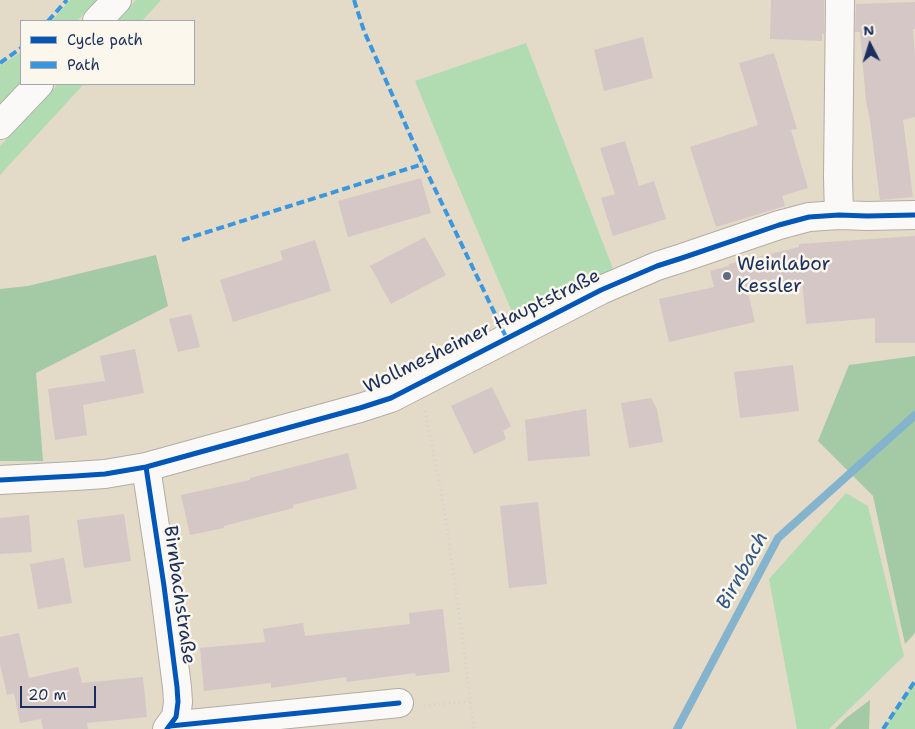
<!DOCTYPE html>
<html>
<head>
<meta charset="utf-8">
<style>
  body { margin:0 }
  #map { position:relative; width:915px; height:729px; overflow:hidden; background:#e4dac8; font-family:"Shantell Sans",sans-serif }
  canvas { display:block }
  .legend { position:absolute; left:20px; top:20px; width:175px; height:65px; box-sizing:border-box; background:#fbf7ec; border:1px solid #a1a7b3; margin:0; padding:6px 9px; list-style:none; font-size:15px; color:#1b2f5e }
  .legend li { display:flex; align-items:center; gap:10px; height:25px }
  .legend b { width:25px; border:1px solid #a1a7b3 }
  .north { position:absolute; left:845px; top:20px; width:50px; height:50px; -webkit-text-stroke:4px #fbf7ec; paint-order:stroke; rotate:355deg; font-size:14px; font-weight:700; line-height:20px; text-align:center; color:#1b2f5e }
  .north::after { content:''; display:block; margin:auto; width:18px; height:22px; background:#1b2f5e; clip-path:polygon(50% 0,100% 100%,50% 72%,0 100%) }
  .scale { position:absolute; left:20px; top:686px; width:76px; height:22px; box-sizing:border-box; border:2px solid #1b2f5e; border-top:0; padding-left:6px; font-size:15px; line-height:18px; white-space:nowrap; color:#1b2f5e; -webkit-text-stroke:4px #fbf7ec; paint-order:stroke }
</style>
</head>
<body>
<div id="map">
<canvas width="915" height="729"></canvas>
<ul class="legend">
<li><b style="height:6px;background:#0057b8"></b>Cycle path</li>
<li><b style="height:6px;background:#3a97de"></b>Path</li>
</ul>
<div class="north">N</div>
<div class="scale">20 m</div>
</div>
<script>
const ctx = document.querySelector('canvas').getContext('2d');
ctx.lineJoin = 'round';
function fill(path, color) { ctx.fillStyle = color; ctx.fill(path, 'evenodd'); }
const poly = rows => new Path2D(rows.map(r => 'M' + r).join(''));
function stroke(path, color, width, dash) { ctx.strokeStyle = color; ctx.lineWidth = width; ctx.lineCap = dash ? 'butt' : 'round'; ctx.setLineDash(dash || []); ctx.stroke(path); }
function label(font, color, halo, rows, align = 'center') {
  ctx.font = font + ' "Shantell Sans",sans-serif'; ctx.lineWidth = 5; ctx.setLineDash([]); ctx.textBaseline = 'middle'; ctx.strokeStyle = halo; ctx.fillStyle = color; for (const [text, x, y, turn = 0] of rows) {
    ctx.save(); ctx.translate(x, y); ctx.rotate((+turn || 0) * Math.PI / 180); ctx.textAlign = isNaN(turn) ? turn : align; if (halo) ctx.strokeText(text, 0, 0); ctx.fillText(text, 0, 0); ctx.restore();
  }
}
const green = poly([
  [70,0,97,0,77,21,52,21],
  [136,0,161,0,142,21,117,21],
  [526,43,613,269,515,319,449,164,415,81],
  [21,52,21,82,0,104,0,66],
  [58,84,84,84,0,175,0,146],
  [846,493,868,506,904,656,829,729,797,729,769,579],
  [915,681,915,729,883,729]
]);
const forest = poly([
  [156,255,168,306,36,373,43,461,0,461,0,289,28,286],
  [915,356,915,633,905,644,873,496,818,441,849,365],
  [870,700,869,729,835,729,846,718]
]);
const stream = poly([
  [677,729,778,538,915,415]
]);
const building = poly([
  [771,0,824,0,824,34,822,34,822,41,770,39],
  [915,2,915,29,913,29,915,55,915,117,903,120,913,197,880,200,870,121,866,101,860,32,855,32,856,4],
  [643,37,653,78,604,91,594,50],
  [774,53,797,129,791,130,808,188,782,196,785,206,716,227,690,147,758,125,739,63],
  [625,141,639,186,654,181,666,219,613,236,601,198,615,194,600,148],
  [421,178,431,213,348,237,338,201],
  [915,236,915,343,875,343,875,318,806,324,802,280,748,292,755,322,669,342,659,299,714,287,710,271,729,266,729,264,799,247,799,244],
  [425,237,446,275,391,304,370,266],
  [315,240,331,291,233,322,220,280,283,260,280,251],
  [191,314,200,347,178,352,169,319],
  [135,349,144,393,83,405,87,435,55,440,48,389,105,381,100,356],
  [793,365,799,411,740,418,734,372],
  [492,387,511,426,503,431,506,439,474,454,451,406],
  [651,398,657,409,663,442,629,448,621,403],
  [586,409,590,456,528,461,525,420],
  [348,453,357,489,293,505,293,508,224,526,224,528,190,535,181,495,250,480,250,478],
  [538,502,547,584,509,588,500,506],
  [124,514,131,561,84,568,77,520],
  [29,515,32,552,0,554,0,518],
  [64,558,72,603,38,609,30,564],
  [443,609,450,672,416,676,415,673,347,682,346,677,271,688,271,683,204,691,200,648,265,642,263,629,303,623,305,636,410,624,409,613],
  [19,633,29,678,78,667,82,683,143,677,147,717,87,723,88,729,43,729,41,719,20,723,14,693,7,695,0,664,0,637]
]);
const path = poly([
  [425,411,444,507,463,641,474,729],
  [424,706,471,701]
]);
const street = poly([
  [839,215,838,177,840,0],
  [146,467,164,586,177,687,178,702,176,717,167,729],
  [0,480,75,476,105,474,146,467,360,408,391,398,601,290,657,266,682,258,779,225,809,217,839,215,867,216,915,215],
  [170,726,399,703]
]);
const secondary = poly([
  [97,21,117,0],
  [0,125,39,84]
]);
const quiet = poly([
  [354,0,364,31,423,164,507,339],
  [48,21,67,0],
  [0,63,21,48],
  [182,240,423,164],
  [883,729,915,681]
]);
const cycleway = poly([
  [146,467,164,586,177,687,178,702,176,717,167,729],
  [0,480,75,476,105,474,146,467,360,408,391,398,601,290,657,266,682,258,779,225,809,217,839,215,867,216,915,215],
  [170,726,399,703]
]);
const markers = [
  [727,276,5,"#616b83"]
];
const poiNames = [
  ["Weinlabor",737,265],
  ["Kessler",737,287]
];
const streetNames = [
  ["Wollmesheimer Hauptstraße",482,332,-26],
  ["Birnbachstraße",179,595,82]
];
const waterNames = [
  ["Birnbach",743,571,-61]
];
fill(green, '#b1dcb1');
fill(forest, '#a3caa4');
stroke(stream, '#84b3ce', 8);
fill(building, '#d4c7c6');
stroke(street, '#b1ada6', 30);
stroke(secondary, '#b1ada6', 30);
stroke(path, '#d3d2cf', 3, [1, 4]);
stroke(street, '#fbf9f7', 28);
stroke(secondary, '#fbf9f7', 28);
stroke(quiet, '#3a97de', 4, [8, 4]);
stroke(cycleway, '#0057b8', 5);
for (const [x, y, r, color] of markers) { const dot = new Path2D(); dot.arc(x, y, r, 0, 2 * Math.PI); ctx.fillStyle = color; ctx.fill(dot); stroke(dot, '#fbf7ec', 2); }
label('19px', '#1b2f5e', '#fbf7ec', poiNames, 'left');
label('19px', '#1b2f5e', '#fbf7ec', streetNames);
label('italic 20px', '#315786', '#fbf7ec', waterNames);
</script>
</body>
</html>
